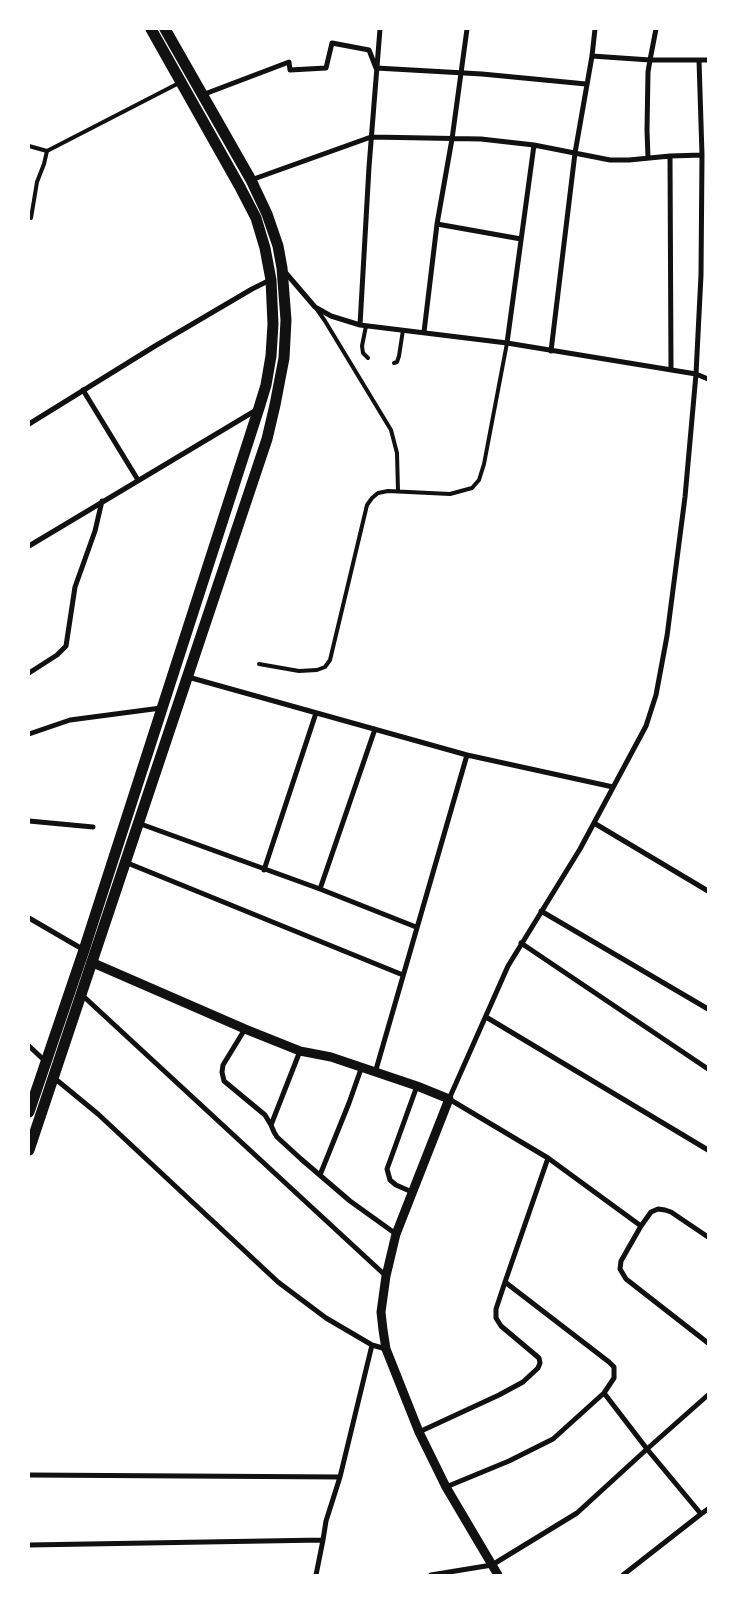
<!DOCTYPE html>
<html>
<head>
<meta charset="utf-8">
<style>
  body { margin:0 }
  #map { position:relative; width:737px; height:1604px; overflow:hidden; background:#fff; font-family:Barlow,sans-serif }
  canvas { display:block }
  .frame { position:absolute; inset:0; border:30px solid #fff; pointer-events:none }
</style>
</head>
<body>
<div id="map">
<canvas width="737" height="1604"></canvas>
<div class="frame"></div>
</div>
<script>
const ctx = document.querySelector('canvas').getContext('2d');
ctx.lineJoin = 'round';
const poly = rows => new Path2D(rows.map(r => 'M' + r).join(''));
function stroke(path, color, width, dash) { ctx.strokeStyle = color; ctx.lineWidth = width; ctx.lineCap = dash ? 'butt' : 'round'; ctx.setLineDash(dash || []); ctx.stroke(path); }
const service = poly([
  [29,146,47,151,179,83],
  [31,218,37,182,44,164,47,151],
  [316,308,325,321,391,430,397,453,398,491],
  [366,326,362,346,363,353,368,358],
  [394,363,397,362,399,356,403,330],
  [259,664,299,671,317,670,325,667,330,660,367,505,372,498,378,493,388,491,450,494,472,488,479,480,484,464,507,343]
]);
const minor = poly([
  [656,29,650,60,699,60,702,155,701,275,696,374,708,379],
  [592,56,650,60,648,72,647,130,648,158],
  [699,60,708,60],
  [202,95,289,62,290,70,326,68,332,43,369,50,376,68,482,74,586,84],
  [670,156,671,370],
  [251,180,371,137,481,139,534,145,610,160,629,160,670,156,702,155],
  [437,224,521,239],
  [285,272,315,307,331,316,360,325,507,343,696,374,685,497,667,636,656,695,646,726,580,849,508,966,449,1099,548,1158],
  [360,325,369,167,380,29],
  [424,332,437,224,452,139,467,29],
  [507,343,534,145],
  [551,351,575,153,592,56,595,29],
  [83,390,138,480],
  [29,424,155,346,252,289,270,280],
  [29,546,258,409],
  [29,673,57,655,66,646,75,587,95,531,102,501],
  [188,677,467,755],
  [29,734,70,720,161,708],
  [29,821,93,827],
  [138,823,320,889,416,927],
  [594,823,708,891],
  [125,862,403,975],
  [264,870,316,713],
  [320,889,375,729],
  [541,911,708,1009],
  [29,918,84,950],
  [521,943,708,1069],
  [82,995,386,1276],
  [486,1017,708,1150],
  [245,1029,223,1065,222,1072,224,1081,265,1115,271,1125],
  [29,1046,45,1061],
  [300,1051,271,1125,274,1132,277,1137,301,1159,350,1201,396,1234],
  [375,1073,467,755,613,787],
  [53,1077,98,1114,278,1282,326,1318,372,1345,386,1349],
  [320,1175,349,1103,361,1069],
  [412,1192,396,1185,390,1180,387,1169,417,1086],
  [708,1237,671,1212,665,1210,658,1209,651,1212,641,1226,621,1261,620,1269,626,1279,708,1343],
  [419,1432,499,1395,523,1382,538,1368,540,1363,539,1358,501,1326,496,1318,496,1309,505,1282],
  [29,1475,340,1477,372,1345],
  [446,1487,509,1461,553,1439,604,1393,614,1378,614,1367,609,1362,505,1282,548,1158,641,1226],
  [701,1514,708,1509],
  [323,1540,326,1521,340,1477],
  [29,1545,323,1540,316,1575],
  [431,1575,492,1565,577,1513,647,1449,604,1393],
  [623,1575,701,1514,647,1449,708,1395]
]);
const tertiary = poly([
  [91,962,245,1029,300,1051,331,1057,417,1086,449,1099,396,1234,386,1276,381,1312,383,1330,386,1349,419,1432,446,1487,498,1575]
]);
const trunk = poly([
  [29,1112,84,950,259,408,266,385,271,356,273,324,271,280,265,248,256,218,240,187,151,29],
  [29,1150,267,439,275,405,284,358,286,320,282,268,278,246,267,214,251,180,165,29]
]);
stroke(service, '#111', 4);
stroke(minor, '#111', 5);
stroke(tertiary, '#111', 9);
stroke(trunk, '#111', 11);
</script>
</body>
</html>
